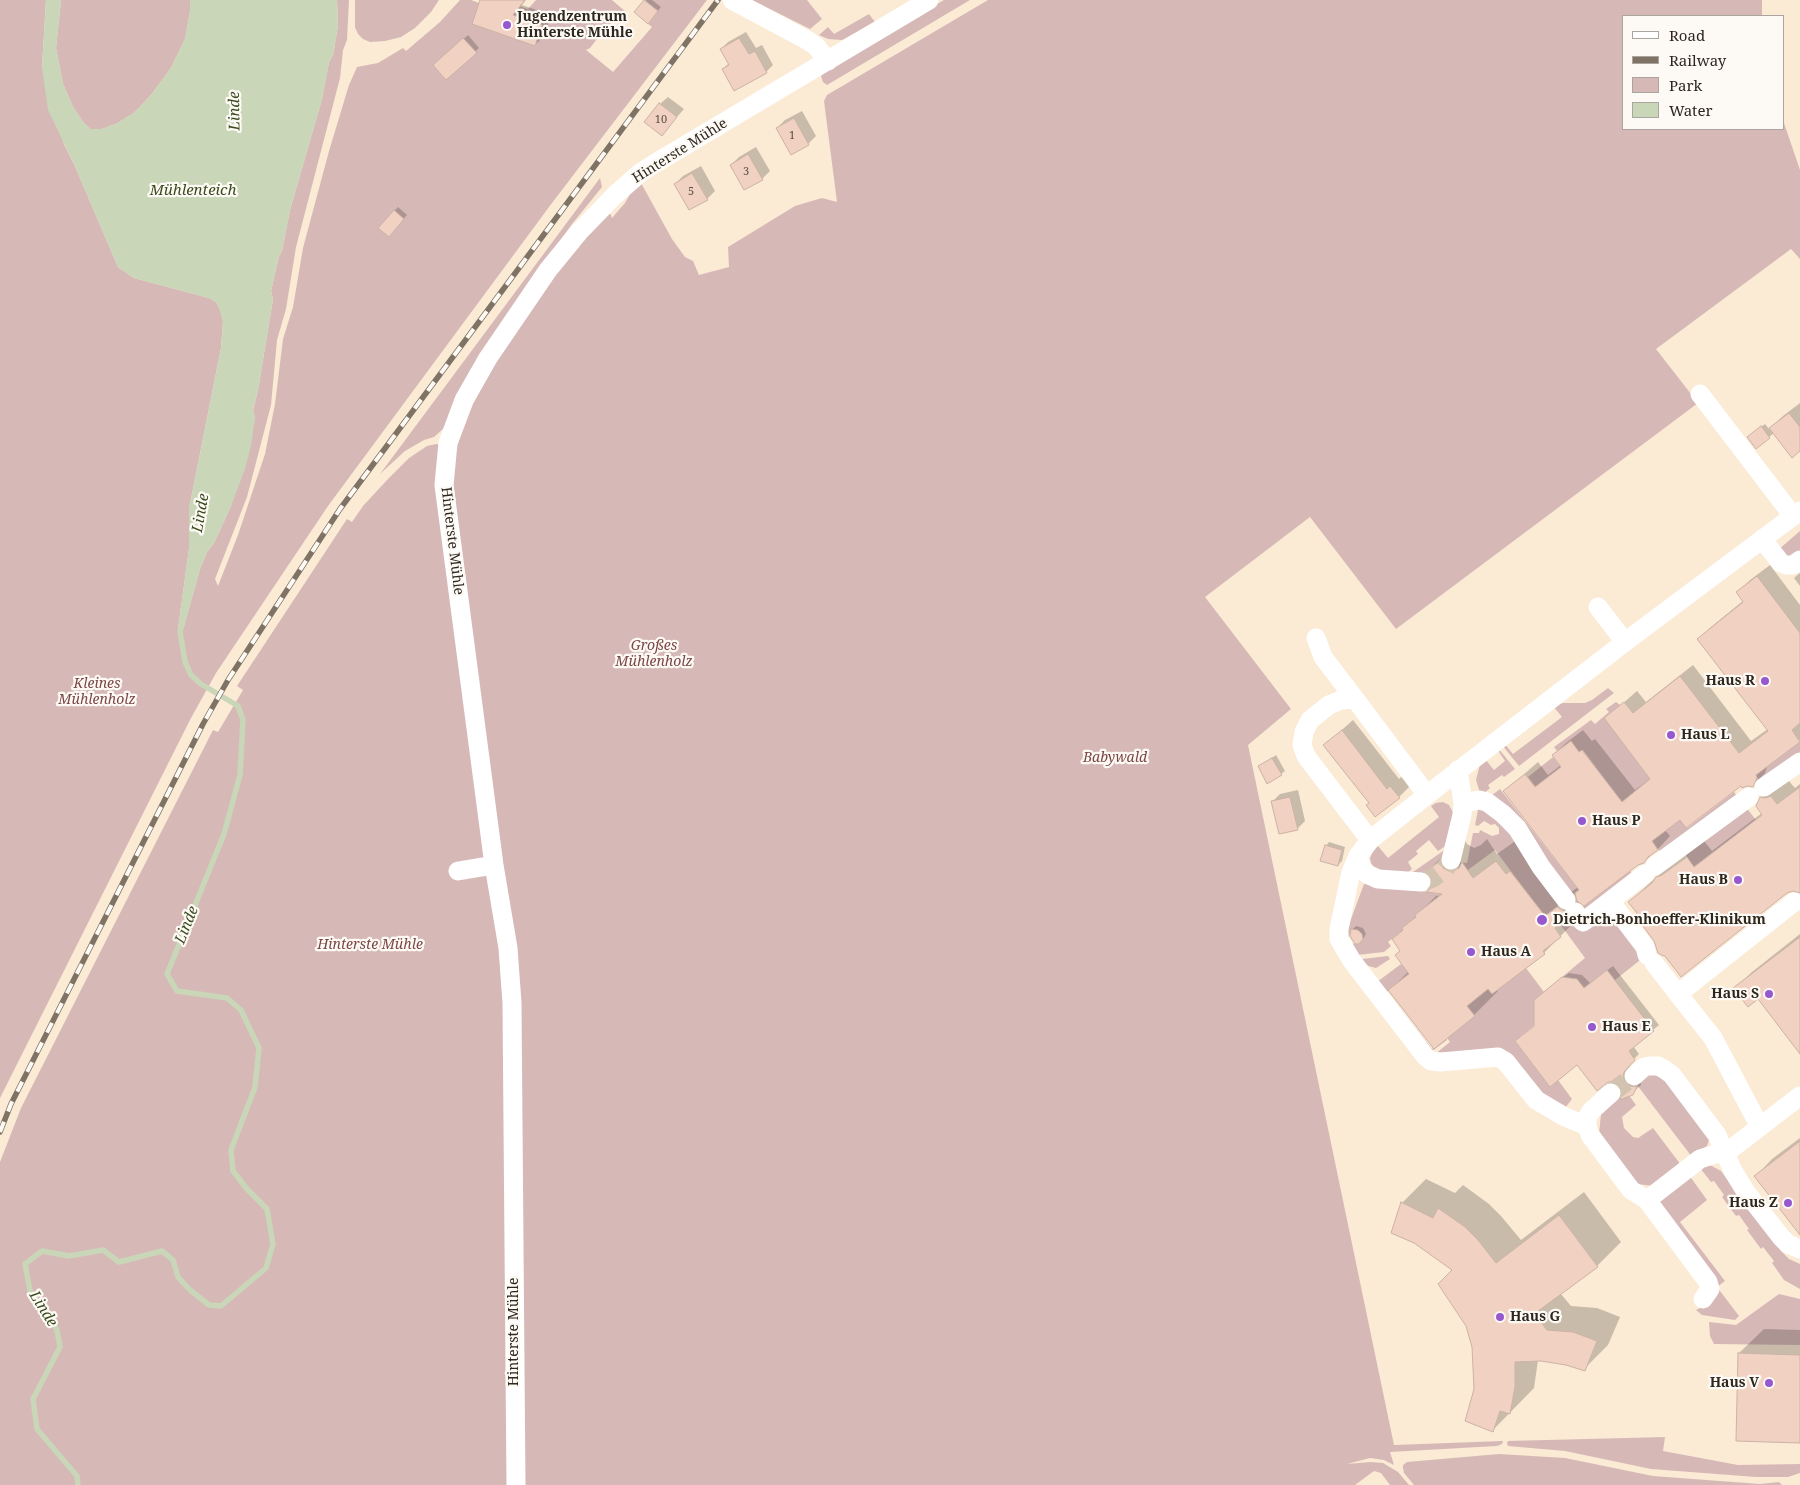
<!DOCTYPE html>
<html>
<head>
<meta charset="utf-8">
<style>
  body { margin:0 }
  #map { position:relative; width:1800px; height:1485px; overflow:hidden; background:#fbead4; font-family:"Noto Serif",serif }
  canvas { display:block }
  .legend { position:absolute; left:1622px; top:15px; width:162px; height:115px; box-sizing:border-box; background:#fdfaf5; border:1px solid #aaa69f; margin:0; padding:6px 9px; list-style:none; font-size:15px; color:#2d271e }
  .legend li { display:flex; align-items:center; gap:10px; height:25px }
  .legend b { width:25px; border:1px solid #aaa69f }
</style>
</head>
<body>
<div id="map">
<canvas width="1800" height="1485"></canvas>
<ul class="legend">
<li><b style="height:6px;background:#fff"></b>Road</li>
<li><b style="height:6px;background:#7e7365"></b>Railway</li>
<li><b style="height:14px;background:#d6b9b7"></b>Park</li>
<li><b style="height:14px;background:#c9d6b8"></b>Water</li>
</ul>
</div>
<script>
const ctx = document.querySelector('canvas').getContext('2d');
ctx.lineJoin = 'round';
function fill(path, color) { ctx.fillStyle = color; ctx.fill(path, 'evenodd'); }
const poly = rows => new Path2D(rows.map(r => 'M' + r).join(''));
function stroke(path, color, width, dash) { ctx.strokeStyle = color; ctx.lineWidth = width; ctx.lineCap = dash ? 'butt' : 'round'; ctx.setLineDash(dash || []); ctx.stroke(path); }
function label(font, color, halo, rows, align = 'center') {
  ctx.font = font + ' "Noto Serif",serif'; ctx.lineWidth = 4.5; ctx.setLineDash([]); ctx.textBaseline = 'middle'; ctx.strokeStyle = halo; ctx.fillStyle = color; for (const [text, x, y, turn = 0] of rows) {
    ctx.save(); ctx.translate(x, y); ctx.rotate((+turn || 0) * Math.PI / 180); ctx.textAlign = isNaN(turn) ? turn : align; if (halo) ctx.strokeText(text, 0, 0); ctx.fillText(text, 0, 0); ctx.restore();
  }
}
const green = poly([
  [0,0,46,0,42,67,64,144,74,164,118,267,134,278,209,298,216,302,220,310,223,321,221,348,189,509,189,549,178,629,181,637,200,569,207,552,214,543,231,506,255,418,253,410,258,390,273,299,271,291,279,256,282,251,290,210,322,99,329,62,333,55,338,26,337,0,349,0,347,40,343,50,340,78,296,247,286,309,277,340,271,405,247,497,215,579,218,586,238,535,265,454,275,404,283,339,293,307,303,248,329,151,349,85,357,67,378,63,403,48,406,51,440,22,460,0,471,0,479,3,501,0,528,9,536,0,612,0,626,12,607,26,590,48,586,50,613,72,652,27,648,24,658,11,645,0,707,0,552,203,328,506,216,673,191,718,0,1098],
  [61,0,190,0,190,12,185,39,171,68,151,95,135,112,118,123,102,129,90,129,83,122,73,107,63,84,56,48],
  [355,0,439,0,431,12,415,28,401,37,385,41,370,42,363,39,358,34,355,27],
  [752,0,807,0,822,19,810,29],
  [944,0,970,0,827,85,823,82,821,76,824,72],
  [988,0,1762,0,1762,16,1624,16,1624,129,1784,129,1784,123,1800,170,1800,259,1791,249,1656,349,1698,403,1396,629,1310,517,1205,597,1291,709,1248,745,1394,1445,1503,1441,1502,1444,1497,1446,1390,1452,1394,1465,1384,1460,1370,1458,1347,1464,1370,1462,1383,1463,1398,1472,1409,1485,1390,1485,1381,1473,1374,1471,1355,1485,0,1485,0,1162,21,1108,213,730,218,732,243,690,237,686,347,519,352,522,363,506,388,479,409,458,427,446,436,444,456,448,473,404,496,362,582,236,610,213,612,218,625,203,630,194,641,183,672,239,685,257,693,261,699,275,729,267,728,247,795,206,822,198,837,202,824,101,827,95],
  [869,14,875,22,842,40,828,39,819,35,828,27,834,34],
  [600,178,602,187,572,224,542,266,445,427,434,437,424,440,405,451,380,474],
  [1800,531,1800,552,1789,559,1778,550],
  [1608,688,1614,693,1519,766,1502,745,1504,743,1513,754,1562,717,1553,706,1563,703,1585,703,1592,700],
  [1616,702,1620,705,1605,718,1650,779,1622,802,1583,750,1579,752,1571,741,1557,751,1554,747,1591,720,1595,724,1609,712,1606,709],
  [1800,742,1800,754,1760,782,1756,775],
  [1498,748,1515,769,1504,777,1502,775,1488,785,1490,788,1483,794,1480,793,1476,780,1480,764,1485,759,1494,770,1505,761,1497,749],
  [1553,757,1561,767,1536,787,1528,777],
  [1500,789,1579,890,1545,916,1495,850,1457,878,1459,862,1467,863,1473,833,1479,833,1480,830,1492,836,1499,834,1499,828,1495,824,1491,825,1484,821,1478,826,1475,825,1479,805],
  [1734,792,1756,820,1694,867,1685,854,1670,865,1652,841,1680,820,1687,828],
  [1443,802,1449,805,1454,814,1447,845,1438,851,1429,840,1416,851,1418,854,1408,862,1412,869,1406,874,1380,872,1375,869,1371,863,1370,858,1373,851,1378,846,1388,858,1439,817,1431,806,1436,803],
  [1446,849,1444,858,1421,875,1410,874],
  [1630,871,1639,883,1612,909,1644,957,1615,980,1607,970,1584,988,1577,979,1562,977,1585,958,1560,924],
  [1364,884,1421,889,1421,891,1436,893,1438,897,1415,915,1416,917,1402,928,1403,930,1388,942,1391,946,1384,952,1357,955,1351,943,1354,944,1359,943,1363,939,1362,934,1358,930,1351,932,1348,938,1347,930],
  [1388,956,1390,959,1376,968,1365,965,1362,959],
  [1401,964,1409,973,1387,992,1432,1049,1446,1039,1447,1040,1432,1051,1377,982],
  [1526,968,1544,992,1534,1000,1534,1017,1538,1022,1515,1041,1550,1087,1558,1080,1572,1099,1565,1108,1543,1093,1510,1053,1505,1051,1435,1054,1450,1042,1447,1038,1467,1006,1488,989,1492,994],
  [1663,1074,1711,1134,1707,1146,1692,1157,1634,1081,1642,1075],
  [1625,1090,1636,1105,1622,1117,1624,1128,1633,1137,1638,1138,1653,1128,1681,1165,1654,1186,1637,1184,1599,1134,1601,1114],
  [1710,1165,1721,1171,1781,1251,1789,1259,1800,1264,1800,1289,1784,1280,1772,1263,1774,1261,1763,1247,1761,1249,1747,1230,1749,1229,1739,1215,1736,1216,1722,1197,1724,1195,1714,1181,1711,1182,1700,1168],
  [1689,1175,1707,1200,1680,1222,1725,1281,1717,1287,1739,1316,1735,1320,1702,1315,1696,1310,1706,1305,1712,1300,1659,1205,1660,1200],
  [1779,1294,1800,1299,1800,1345,1714,1344,1710,1336,1709,1322,1736,1325],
  [1665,1437,1663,1451,1738,1465,1800,1464,1800,1473,1788,1477,1756,1477,1651,1469,1565,1451,1508,1446,1507,1443,1508,1441],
  [1499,1454,1565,1458,1653,1476,1760,1484,1779,1482,1782,1485,1414,1485,1404,1473,1403,1468,1403,1465,1407,1462]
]);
const water = poly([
  [46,0,61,0,56,48,63,84,73,107,83,122,90,129,102,129,118,123,135,112,151,95,171,68,185,39,190,12,190,0,337,0,338,26,333,55,329,62,322,99,290,210,282,251,279,256,271,291,273,299,258,390,253,409,255,418,251,446,245,469,231,506,214,543,207,552,200,569,181,638,178,629,189,549,189,509,221,348,223,321,220,310,216,302,209,298,134,278,118,267,74,164,48,110,42,67]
]);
const shadow = poly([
  [482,0,526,0,522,5,551,15,545,35,535,45],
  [646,0,652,0,661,7,652,18,636,12],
  [746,32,756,48,762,45,773,65,766,72,723,69,729,63,721,49,728,42],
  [468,35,479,48,446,79,435,65],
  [668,97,684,109,662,134,660,104],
  [802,111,816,136,808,144,791,153,777,128,785,120],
  [756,147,770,171,762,179,745,189,731,165,739,157],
  [701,166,715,191,707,199,675,184,683,176],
  [398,207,407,215,388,235,380,227],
  [1800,403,1800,450,1774,433,1769,437,1752,434,1765,424,1769,429,1783,416],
  [1770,565,1800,605,1800,740,1768,764,1765,773,1753,785,1741,785,1680,818,1665,830,1670,836,1658,849,1644,862,1638,864,1582,903,1579,905,1584,912,1544,953,1496,989,1498,991,1474,1015,1390,990,1409,971,1401,950,1393,939,1440,892,1432,888,1433,882,1432,876,1427,872,1451,848,1464,838,1467,844,1474,848,1481,845,1487,839,1497,854,1521,837,1570,893,1578,887,1505,791,1538,762,1548,775,1561,765,1553,755,1566,743,1583,730,1592,741,1595,739,1635,790,1651,778,1606,718,1637,691,1646,702,1693,665,1751,741,1768,729,1698,639,1711,627,1744,600,1738,592,1750,580],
  [1800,573,1800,586,1794,578],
  [1353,720,1399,779,1402,776,1410,786,1399,797,1370,803,1325,745],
  [1276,755,1285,771,1281,774,1259,767],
  [1788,780,1795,788,1800,784,1800,891,1793,890,1655,940,1629,902,1674,861,1704,841,1712,851,1762,813,1761,798,1778,781],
  [1298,790,1305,821,1298,828,1272,802,1280,794],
  [1329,842,1345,847,1342,861,1338,865,1326,846],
  [1356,926,1363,928,1366,934,1363,939,1352,930],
  [1800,934,1800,1041,1758,997,1735,988,1752,972],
  [1613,966,1659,1025,1633,1046,1639,1054,1631,1062,1628,1072,1641,1082,1641,1085,1628,1097,1622,1098,1623,1091,1621,1085,1577,1063,1516,1041,1535,1025,1540,995,1569,973,1582,975,1590,983],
  [1800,1138,1800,1229,1756,1176,1772,1159],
  [1426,1179,1455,1193,1463,1185,1489,1204,1501,1216,1521,1240,1584,1192,1621,1242,1597,1266,1560,1293,1571,1306,1597,1308,1620,1317,1608,1345,1584,1369,1567,1364,1538,1360,1534,1388,1493,1430,1475,1389,1474,1347,1454,1269,1402,1203],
  [1764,1329,1800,1330,1800,1441,1739,1353]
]);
const stream = poly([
  [78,1485,77,1476,37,1429,33,1399,60,1347,57,1330,30,1291,25,1264,42,1251,69,1256,103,1250,119,1262,162,1251,173,1260,178,1277,190,1290,209,1305,221,1306,266,1268,273,1244,267,1209,247,1189,233,1171,231,1150,255,1087,259,1048,241,1010,227,998,177,991,167,974,224,834,240,775,243,720,238,706,201,684,191,675,185,662,180,631]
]);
const building = poly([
  [480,0,525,0,513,15,542,25,535,46,472,24,480,0],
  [644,0,658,11,648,24,634,12,644,0],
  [463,38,477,53,446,80,433,65,463,38],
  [739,38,749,54,755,51,767,73,734,91,722,69,729,65,720,49,739,38],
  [659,103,677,117,662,136,644,122,659,103],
  [794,118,809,145,791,155,776,128,794,118],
  [748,154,763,180,744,190,730,165,748,154],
  [692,173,708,200,689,210,674,184,692,173],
  [394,210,404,219,389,237,378,228,394,210],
  [1789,413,1800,427,1800,451,1792,458,1769,428,1789,413],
  [1761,426,1770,438,1756,449,1747,437,1761,426],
  [1757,576,1800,633,1800,723,1792,730,1800,742,1756,775,1757,778,1753,787,1747,786,1742,788,1741,786,1686,828,1680,820,1652,841,1658,850,1648,857,1644,863,1638,865,1584,906,1577,901,1575,893,1579,890,1503,791,1525,774,1535,787,1561,767,1552,755,1571,741,1579,752,1582,750,1622,802,1650,779,1604,718,1624,702,1633,713,1680,676,1739,753,1768,731,1697,639,1743,602,1736,592,1757,576],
  [1342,730,1387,789,1390,786,1400,798,1375,817,1366,805,1369,803,1323,745,1342,730],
  [1272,758,1282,775,1267,784,1258,766,1272,758],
  [1800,787,1800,893,1793,891,1787,893,1681,977,1664,955,1663,956,1658,953,1654,941,1635,915,1637,913,1628,902,1652,883,1656,877,1662,875,1687,857,1694,867,1762,815,1756,806,1760,797,1765,798,1771,796,1777,804,1800,787],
  [1290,797,1298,830,1279,834,1271,801,1290,797],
  [1325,845,1342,850,1338,866,1320,861,1325,845],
  [1440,861,1443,868,1449,871,1459,868,1462,862,1473,878,1496,861,1506,874,1510,871,1545,916,1557,907,1564,911,1566,919,1555,928,1561,937,1543,951,1545,954,1492,994,1488,989,1467,1006,1475,1016,1434,1049,1388,990,1409,974,1395,955,1400,951,1392,939,1403,930,1402,928,1416,917,1415,915,1442,894,1426,892,1431,888,1432,882,1431,877,1425,872,1440,861],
  [1351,929,1358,930,1362,934,1363,939,1359,944,1355,944,1350,936,1351,929],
  [1800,937,1800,1054,1758,999,1748,1007,1733,988,1800,937],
  [1607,970,1654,1031,1629,1051,1635,1060,1624,1072,1623,1079,1630,1086,1637,1087,1633,1095,1622,1099,1620,1099,1622,1091,1619,1085,1614,1082,1608,1082,1597,1091,1577,1065,1550,1087,1515,1041,1534,1026,1534,1000,1562,977,1577,979,1584,988,1607,970],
  [1800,1141,1800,1235,1754,1176,1800,1141],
  [1401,1202,1433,1218,1438,1208,1465,1227,1478,1240,1496,1263,1559,1215,1598,1267,1534,1314,1547,1330,1573,1332,1597,1341,1585,1371,1566,1365,1541,1361,1515,1362,1515,1387,1510,1414,1500,1411,1493,1432,1465,1421,1474,1389,1472,1347,1466,1326,1438,1284,1452,1270,1414,1243,1391,1233,1401,1202],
  [1738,1353,1800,1355,1800,1443,1736,1441,1738,1353]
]);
const minorTunnel = poly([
  [1421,882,1433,878,1445,869,1451,860],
  [1611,1093,1634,1076]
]);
const minor = poly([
  [732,0,807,40,816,46,828,61],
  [1700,394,1793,516],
  [1762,539,1781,563,1786,565,1793,565,1800,560],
  [1598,607,1625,642],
  [1316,638,1323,657,1355,699],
  [1764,787,1800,762],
  [1463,803,1479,800,1487,802,1503,814,1517,828,1541,867,1566,900],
  [1370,840,1306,756,1302,745,1304,732,1310,720,1329,705,1341,700,1355,699,1427,795],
  [1358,856,1362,868,1367,874,1378,879,1421,882],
  [1451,860,1462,815,1463,803,1458,770],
  [1655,866,1749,797],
  [458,871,494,865],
  [1610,901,1645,947,1647,955],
  [1575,912,1583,922,1645,874],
  [1654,963,1678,994],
  [1634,1076,1644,1067,1650,1066,1658,1066,1664,1069,1672,1075,1717,1135,1733,1171,1746,1192,1781,1237,1788,1244,1800,1249],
  [1611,1093,1591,1111,1587,1118,1587,1126,1590,1135,1631,1190,1647,1200,1708,1282,1710,1289,1703,1299],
  [1587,1126,1565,1117,1536,1100,1506,1062,1498,1057,1441,1062,1431,1061,1425,1056,1372,987,1352,961,1339,939,1339,929,1351,872,1358,856,1370,840,1427,795,1625,642,1800,511],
  [1760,1127,1713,1038,1678,994,1794,902],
  [1647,1200,1700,1159,1731,1149,1800,1096],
  [516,1485,512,1003,508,948,494,865,444,485,448,443,464,400,488,358,548,270,579,232,615,195,640,173,654,164,929,0]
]);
const rail = poly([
  [0,1132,11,1104,203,724,228,680,340,509,718,0]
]);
const markers = [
  [507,25,5,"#9658ce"],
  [1765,681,5,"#9658ce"],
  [1671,735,5,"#9658ce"],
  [1582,821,5,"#9658ce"],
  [1738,880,5,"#9658ce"],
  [1542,920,6,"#9658ce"],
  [1471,952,5,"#9658ce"],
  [1769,994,5,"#9658ce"],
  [1592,1027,5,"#9658ce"],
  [1788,1203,5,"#9658ce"],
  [1500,1317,5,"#9658ce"],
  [1769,1383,5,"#9658ce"]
];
const numberNames = [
  ["10",661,120],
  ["1",792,136],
  ["3",746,172],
  ["5",691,192]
];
const poiNames = [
  ["Jugendzentrum",517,17],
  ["Hinterste Mühle",517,33],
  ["Haus R",1755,681,"right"],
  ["Haus L",1681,735],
  ["Haus P",1592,821],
  ["Haus B",1728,880,"right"],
  ["Dietrich-Bonhoeffer-Klinikum",1553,920],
  ["Haus A",1481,952],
  ["Haus S",1759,994,"right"],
  ["Haus E",1602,1027],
  ["Haus Z",1778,1203,"right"],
  ["Haus G",1510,1317],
  ["Haus V",1759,1383,"right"]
];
const streetNames = [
  ["Hinterste Mühle",680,151,-32],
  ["Hinterste Mühle",452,541,83],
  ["Hinterste Mühle",514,1332,-90]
];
const parkNames = [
  ["Großes",654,646],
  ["Mühlenholz",654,662],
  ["Kleines",97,684],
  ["Mühlenholz",97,700],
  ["Babywald",1115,758],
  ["Hinterste Mühle",370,945]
];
const waterNames = [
  ["Linde",235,111,-91],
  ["Mühlenteich",193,191],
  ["Linde",201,513,-80],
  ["Linde",187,925,-68],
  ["Linde",43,1309,58]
];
fill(green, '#d6b9b7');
fill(water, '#c9d6b8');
fill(shadow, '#0003');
stroke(stream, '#c9d6b8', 5.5);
fill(building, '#f1d1c1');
stroke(building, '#cbb2a5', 1);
stroke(minorTunnel, '#d2c3b0', 19, [19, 9]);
stroke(minor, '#fff', 19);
stroke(rail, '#7e7365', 5.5);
stroke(rail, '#fdfaf5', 4, [11]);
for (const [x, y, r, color] of markers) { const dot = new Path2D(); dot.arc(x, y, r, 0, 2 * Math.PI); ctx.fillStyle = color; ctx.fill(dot); stroke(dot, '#fdfaf5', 2); }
label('11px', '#5e5247', null, numberNames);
label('bold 14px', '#2d271e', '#fdfaf5', poiNames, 'left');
label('14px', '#2d271e', '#fdfaf5', streetNames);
label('italic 14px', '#7b4644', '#fdfaf5', parkNames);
label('italic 15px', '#3b4b1d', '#fdfaf5', waterNames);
</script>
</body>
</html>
